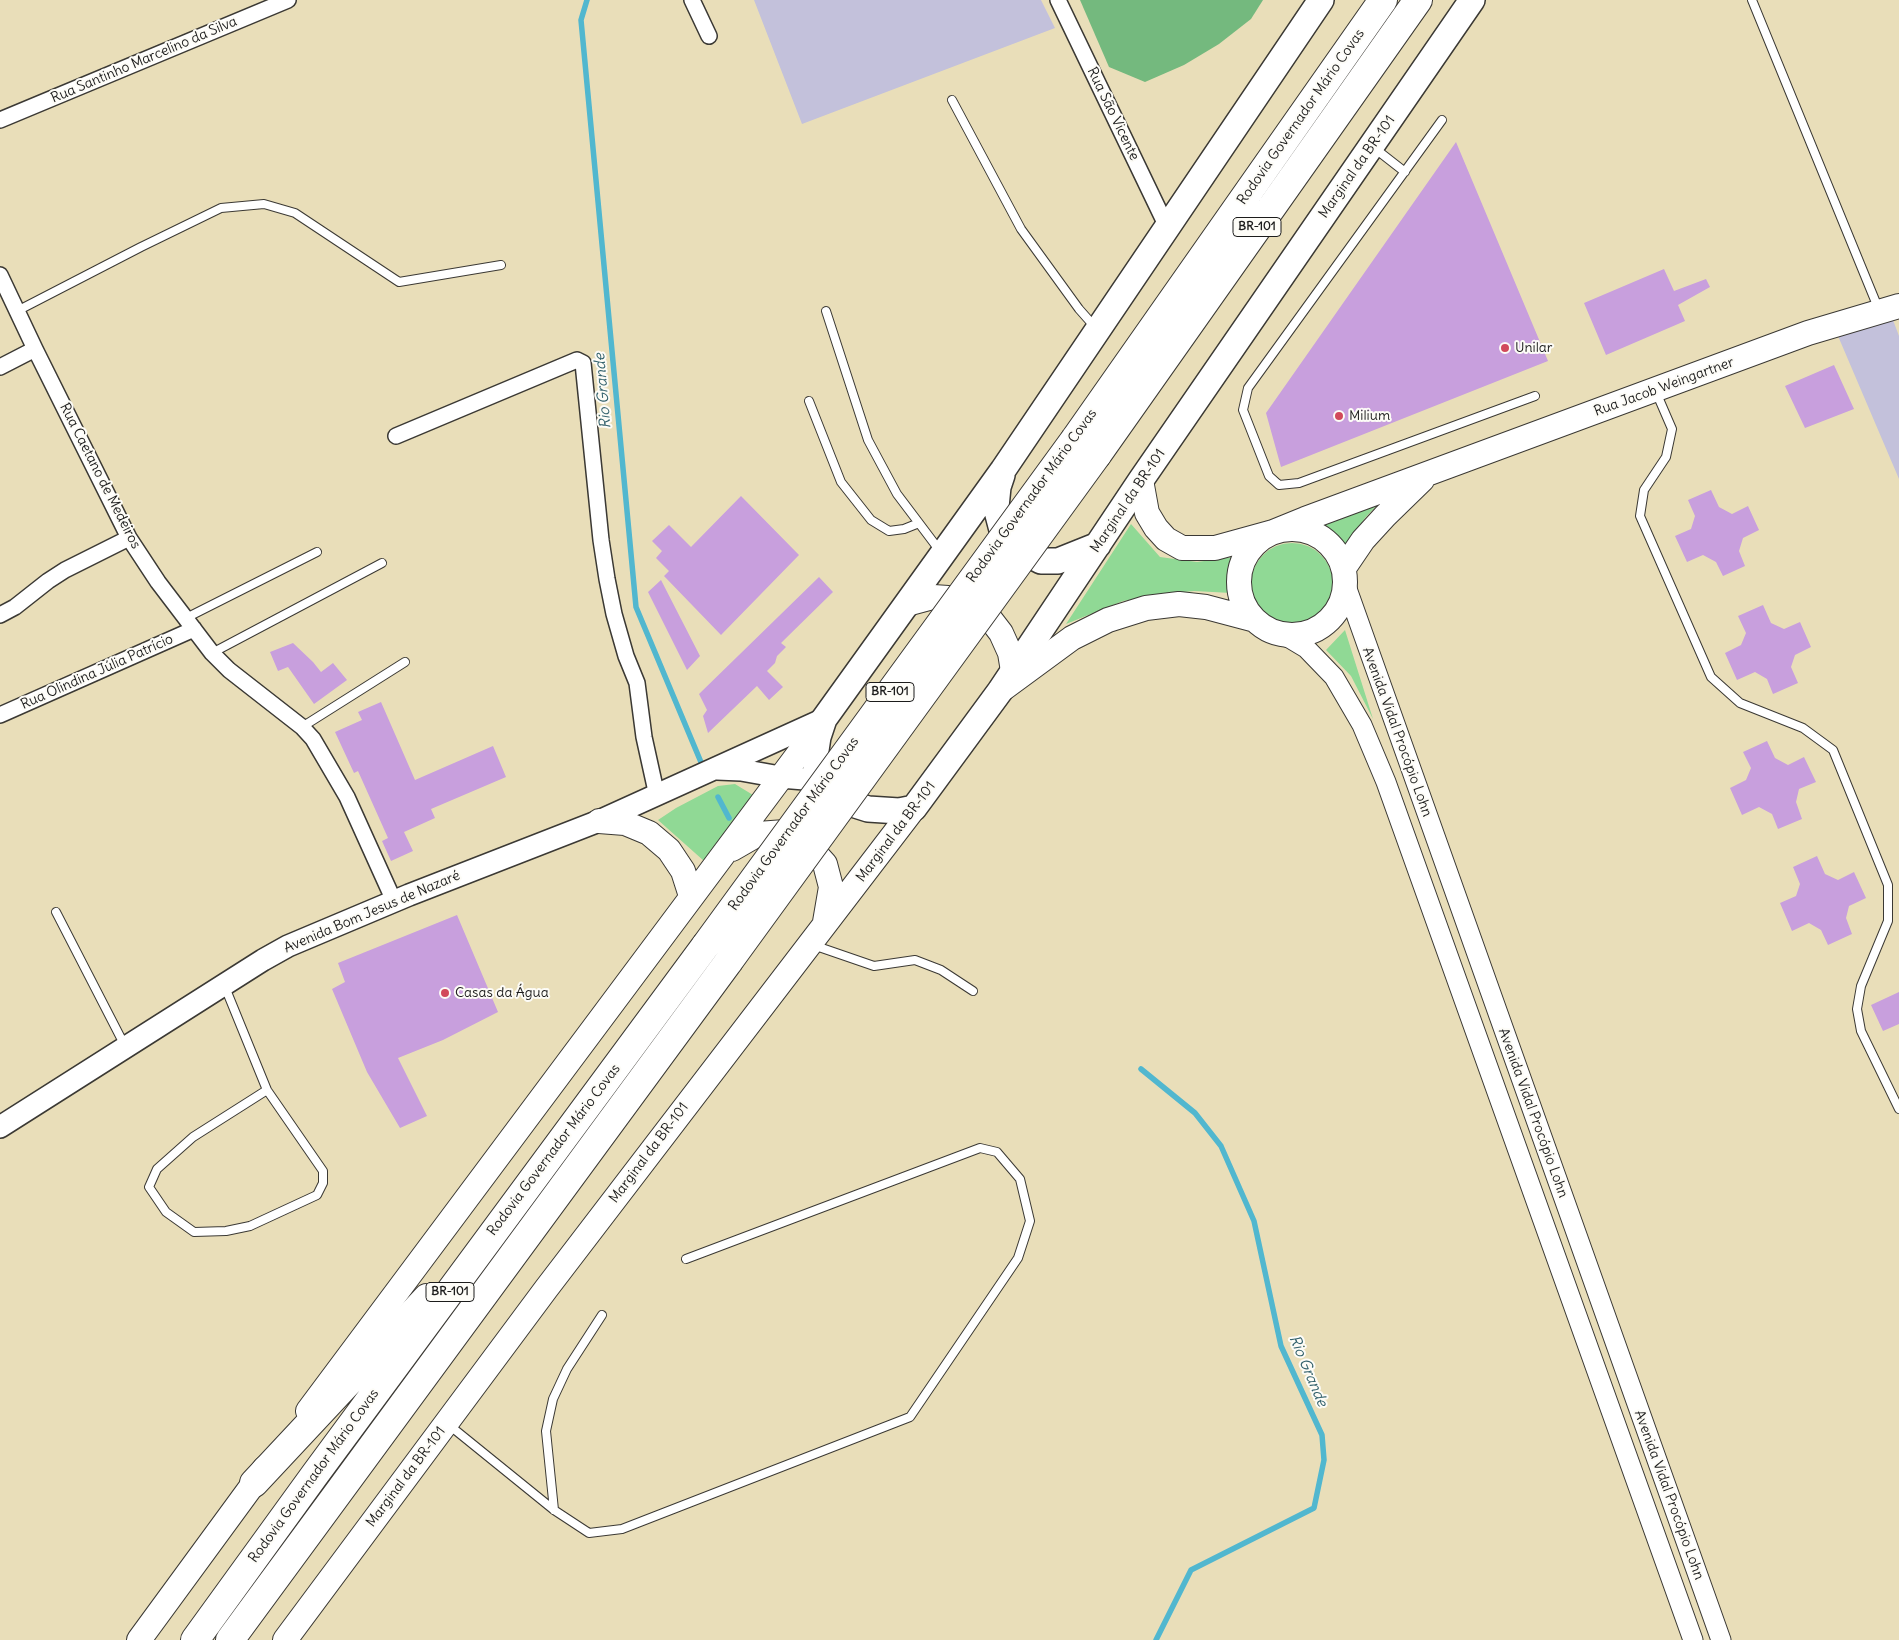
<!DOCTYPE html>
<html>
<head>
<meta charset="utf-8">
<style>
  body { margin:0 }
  canvas { display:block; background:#e9deb9 }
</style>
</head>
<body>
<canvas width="1899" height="1640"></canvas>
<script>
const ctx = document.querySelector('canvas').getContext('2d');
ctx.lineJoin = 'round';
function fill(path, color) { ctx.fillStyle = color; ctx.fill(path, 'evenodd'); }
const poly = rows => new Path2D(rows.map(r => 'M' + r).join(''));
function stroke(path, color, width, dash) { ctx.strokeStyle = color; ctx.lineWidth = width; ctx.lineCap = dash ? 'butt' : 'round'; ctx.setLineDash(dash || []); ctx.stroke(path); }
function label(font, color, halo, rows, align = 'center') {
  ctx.font = font + ' Delius,sans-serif'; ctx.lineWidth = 4; ctx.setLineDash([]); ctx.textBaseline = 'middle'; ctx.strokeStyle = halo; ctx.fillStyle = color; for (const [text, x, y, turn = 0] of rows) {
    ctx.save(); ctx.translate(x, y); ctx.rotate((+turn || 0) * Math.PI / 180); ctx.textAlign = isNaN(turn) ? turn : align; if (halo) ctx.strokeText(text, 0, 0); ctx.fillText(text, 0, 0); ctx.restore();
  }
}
const industrial = poly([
  [754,0,1041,0,1055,28,802,124],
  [1893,320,1899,336,1899,479,1838,336]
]);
const green = poly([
  [1381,501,1365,518,1345,548,1330,530,1321,526],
  [1131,524,1160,557,1197,562,1233,557,1228,566,1227,576,1231,593,1194,591,1163,594,1123,601,1066,624],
  '1251 584a41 41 0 1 1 82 0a41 41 0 1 1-82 0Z',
  [1345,630,1373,719,1351,676,1326,650],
  [735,784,753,795,704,861,658,820,676,808,718,786]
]);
const forest = poly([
  [1080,0,1263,0,1251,19,1219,44,1184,65,1145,82,1109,67]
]);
const stream = poly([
  [587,0,581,20,636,607,703,767],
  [718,797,729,818],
  [1141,1069,1195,1113,1221,1146,1254,1221,1281,1346,1322,1435,1324,1460,1314,1508,1191,1570,1156,1640]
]);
const building = poly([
  [1456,142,1548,361,1281,467,1266,413],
  [1664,269,1674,291,1706,279,1710,287,1678,305,1685,321,1606,355,1584,303],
  [1834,365,1854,409,1805,428,1785,386],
  [1711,490,1719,507,1732,514,1748,506,1759,530,1743,538,1739,551,1745,566,1723,576,1716,562,1703,555,1687,562,1675,536,1691,529,1695,516,1688,500],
  [741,496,799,555,721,635,664,576,669,571,656,558,662,551,652,541,669,525,691,547],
  [819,577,833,592,781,643,786,647,777,656,775,663,767,671,783,687,769,700,757,686,708,733,703,716,707,710,699,694],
  [661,580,700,656,687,670,648,592],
  [1763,605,1771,623,1784,629,1800,622,1811,647,1795,655,1791,667,1798,683,1773,694,1767,679,1755,672,1737,680,1725,653,1741,645,1746,633,1738,616],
  [293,643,313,662,321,672,333,663,347,680,314,704,288,667,278,671,270,652],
  [381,702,415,780,493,746,506,777,431,809,435,818,404,832,413,851,391,861,382,841,388,838,358,771,354,773,335,732,362,720,358,712],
  [1767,741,1775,758,1788,765,1804,757,1816,782,1799,789,1796,802,1802,819,1778,829,1772,814,1759,807,1742,815,1730,788,1746,780,1751,768,1743,752],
  [1817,856,1825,874,1838,880,1854,872,1866,898,1849,906,1846,918,1852,934,1828,945,1821,930,1809,923,1792,931,1780,903,1796,896,1800,884,1793,867],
  [457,915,498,1012,443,1040,398,1058,427,1116,400,1128,367,1072,332,989,345,982,338,963],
  [1899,992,1899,1024,1883,1031,1871,1005]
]);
const service = poly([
  [1752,0,1879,310],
  [952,100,1021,229,1079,309,1094,326],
  [1442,120,1248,388,1243,410,1269,476,1279,485,1299,483,1535,396],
  [1373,147,1405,172],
  [17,311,141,247,221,208,264,204,295,213,399,282,501,265],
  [826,311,868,440,897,494,940,551],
  [1656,392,1672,429,1666,457,1644,490,1640,516,1711,677,1740,703,1803,728,1833,750,1888,885,1888,921,1861,986,1857,1009,1861,1031,1899,1109],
  [809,401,841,482,871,520,889,531,904,529,919,523],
  [186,618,317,552],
  [212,653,382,563],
  [302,727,405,662],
  [56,912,125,1046],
  [813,945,874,966,915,960,941,970,973,991],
  [225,987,267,1090,323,1171,323,1183,317,1195,250,1226,226,1231,194,1232,166,1212,149,1187,157,1169,193,1137,267,1090],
  [449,1425,554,1510,589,1533,622,1529,910,1417,1018,1258,1030,1221,1020,1179,997,1152,980,1148,686,1259],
  [554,1510,546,1431,553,1399,567,1369,602,1315]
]);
const minor = poly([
  [692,0,709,36],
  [1058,0,1167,227],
  [0,120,288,0],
  [0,275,35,349,129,538,158,582,212,653,229,670,302,727,313,739,347,797,394,901],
  [0,367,35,349],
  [396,436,577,360,583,363,601,540,607,579,614,614,626,656,637,683,644,737,657,796],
  [0,615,15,607,48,581,65,570,129,538],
  [0,715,194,629]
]);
const tertiary = poly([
  [1346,586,1721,1640],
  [1286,636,1306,648,1334,677,1362,725,1386,782,1693,1640]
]);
const secondary = poly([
  [717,769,741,770,780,777,817,780],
  [0,1127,263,960,288,946,409,895,599,821,824,719]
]);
const primary = poly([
  [1141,480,1147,513,1156,528,1166,539,1182,548,1215,548,1273,532,1305,519,1808,333,1899,306],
  '1239 582a53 53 0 1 1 106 0a53 53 0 1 1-106 0Z',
  [1344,568,1363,540,1385,516,1422,480],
  [907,604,933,597,948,598,969,606,991,620,1001,633,1010,653,1013,671],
  [1004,688,1072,638,1108,620,1146,608,1179,604,1206,607,1255,620],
  [599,821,625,823,649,833,669,850,683,871,691,896],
  [732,849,758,834,785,832,806,843,825,864,831,887,825,922],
  [308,1411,823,721],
  [139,1640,265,1468],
  [285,1640,546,1289,914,808]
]);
const trunk = poly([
  [1321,0,1003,470,824,719,818,737,815,757,817,780,831,793,846,802,868,809,899,811,914,808,1000,691,1141,480,1472,0],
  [1002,475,998,487,996,507,1002,530,1018,549,1041,561,1058,561,1098,545]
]);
const motorway = poly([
  [1075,439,1383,0],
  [1097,455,1418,0],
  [254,1483,427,1298],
  [195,1640,316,1473,706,945],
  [230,1640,729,961]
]);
const motorwayBridge = poly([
  [706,945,1075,439],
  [729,961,1097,455]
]);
const markers = [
  [1505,348,5,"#d1495b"],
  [1339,416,5,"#d1495b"],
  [445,993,5,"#d1495b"]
];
const shields = [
  [1257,227,48],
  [890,692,48],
  [450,1292,48]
];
const shieldNames = [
  ["BR-101",1257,227],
  ["BR-101",890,692],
  ["BR-101",450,1292]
];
const streetNames = [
  ["Rua Santinho Marcelino da Silva",144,60,-23],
  ["Rua São Vicente",1113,114,64],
  ["Rodovia Governador Mário Covas",1301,117,-55],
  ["Marginal da BR-101",1357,167,-55],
  ["Rua Jacob Weingartner",1664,387,-20],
  ["Rua Caetano de Medeiros",100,476,63],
  ["Rodovia Governador Mário Covas",1032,496,-54],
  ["Marginal da BR-101",1128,501,-56],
  ["Rua Olindina Júlia Patrício",97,672,-24],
  ["Avenida Vidal Procópio Lohn",1397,732,70],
  ["Rodovia Governador Mário Covas",794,824,-54],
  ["Marginal da BR-101",896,832,-53],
  ["Avenida Bom Jesus de Nazaré",372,912,-23],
  ["Avenida Vidal Procópio Lohn",1533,1113,70],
  ["Rodovia Governador Mário Covas",554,1150,-53],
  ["Marginal da BR-101",649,1153,-53],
  ["Rodovia Governador Mário Covas",314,1476,-54],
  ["Marginal da BR-101",406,1477,-53],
  ["Avenida Vidal Procópio Lohn",1669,1495,70]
];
const poiNames = [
  ["Unilar",1515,348],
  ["Milium",1349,416],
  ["Casas da Água",455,993]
];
const waterNames = [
  ["Rio Grande",603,391,-95],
  ["Rio Grande",1308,1371,67]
];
fill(industrial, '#c3c1db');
fill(green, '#90d995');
fill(forest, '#74b97e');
stroke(stream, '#51b7cf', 5.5);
fill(building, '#c89fdd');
stroke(service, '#3b3934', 10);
stroke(minor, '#3b3934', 18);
stroke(tertiary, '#3b3934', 21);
stroke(secondary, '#3b3934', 24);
stroke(primary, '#3b3934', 26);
stroke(trunk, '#3b3934', 28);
stroke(motorway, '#3b3934', 30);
stroke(service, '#fff', 8);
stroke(minor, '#fff', 15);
stroke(tertiary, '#fff', 19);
stroke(secondary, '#fff', 21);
stroke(primary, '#fff', 24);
stroke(trunk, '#fff', 25);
stroke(motorway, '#fff', 28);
stroke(motorwayBridge, '#3b3934', 30, []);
stroke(motorwayBridge, '#fff', 28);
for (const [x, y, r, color] of markers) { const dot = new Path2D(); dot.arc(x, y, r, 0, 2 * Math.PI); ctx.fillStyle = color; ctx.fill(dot); stroke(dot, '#fdfcf7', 2); }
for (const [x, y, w] of shields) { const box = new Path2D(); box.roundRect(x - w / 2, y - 9.5, w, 19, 4); ctx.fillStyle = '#fdfcf7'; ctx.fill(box); stroke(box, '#1c1c1c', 1); }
label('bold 12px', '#1c1c1c', null, shieldNames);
label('14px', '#1c1c1c', '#fdfcf7', streetNames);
label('14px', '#1c1c1c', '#fdfcf7', poiNames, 'left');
label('italic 15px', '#34626d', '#fdfcf7', waterNames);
</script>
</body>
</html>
